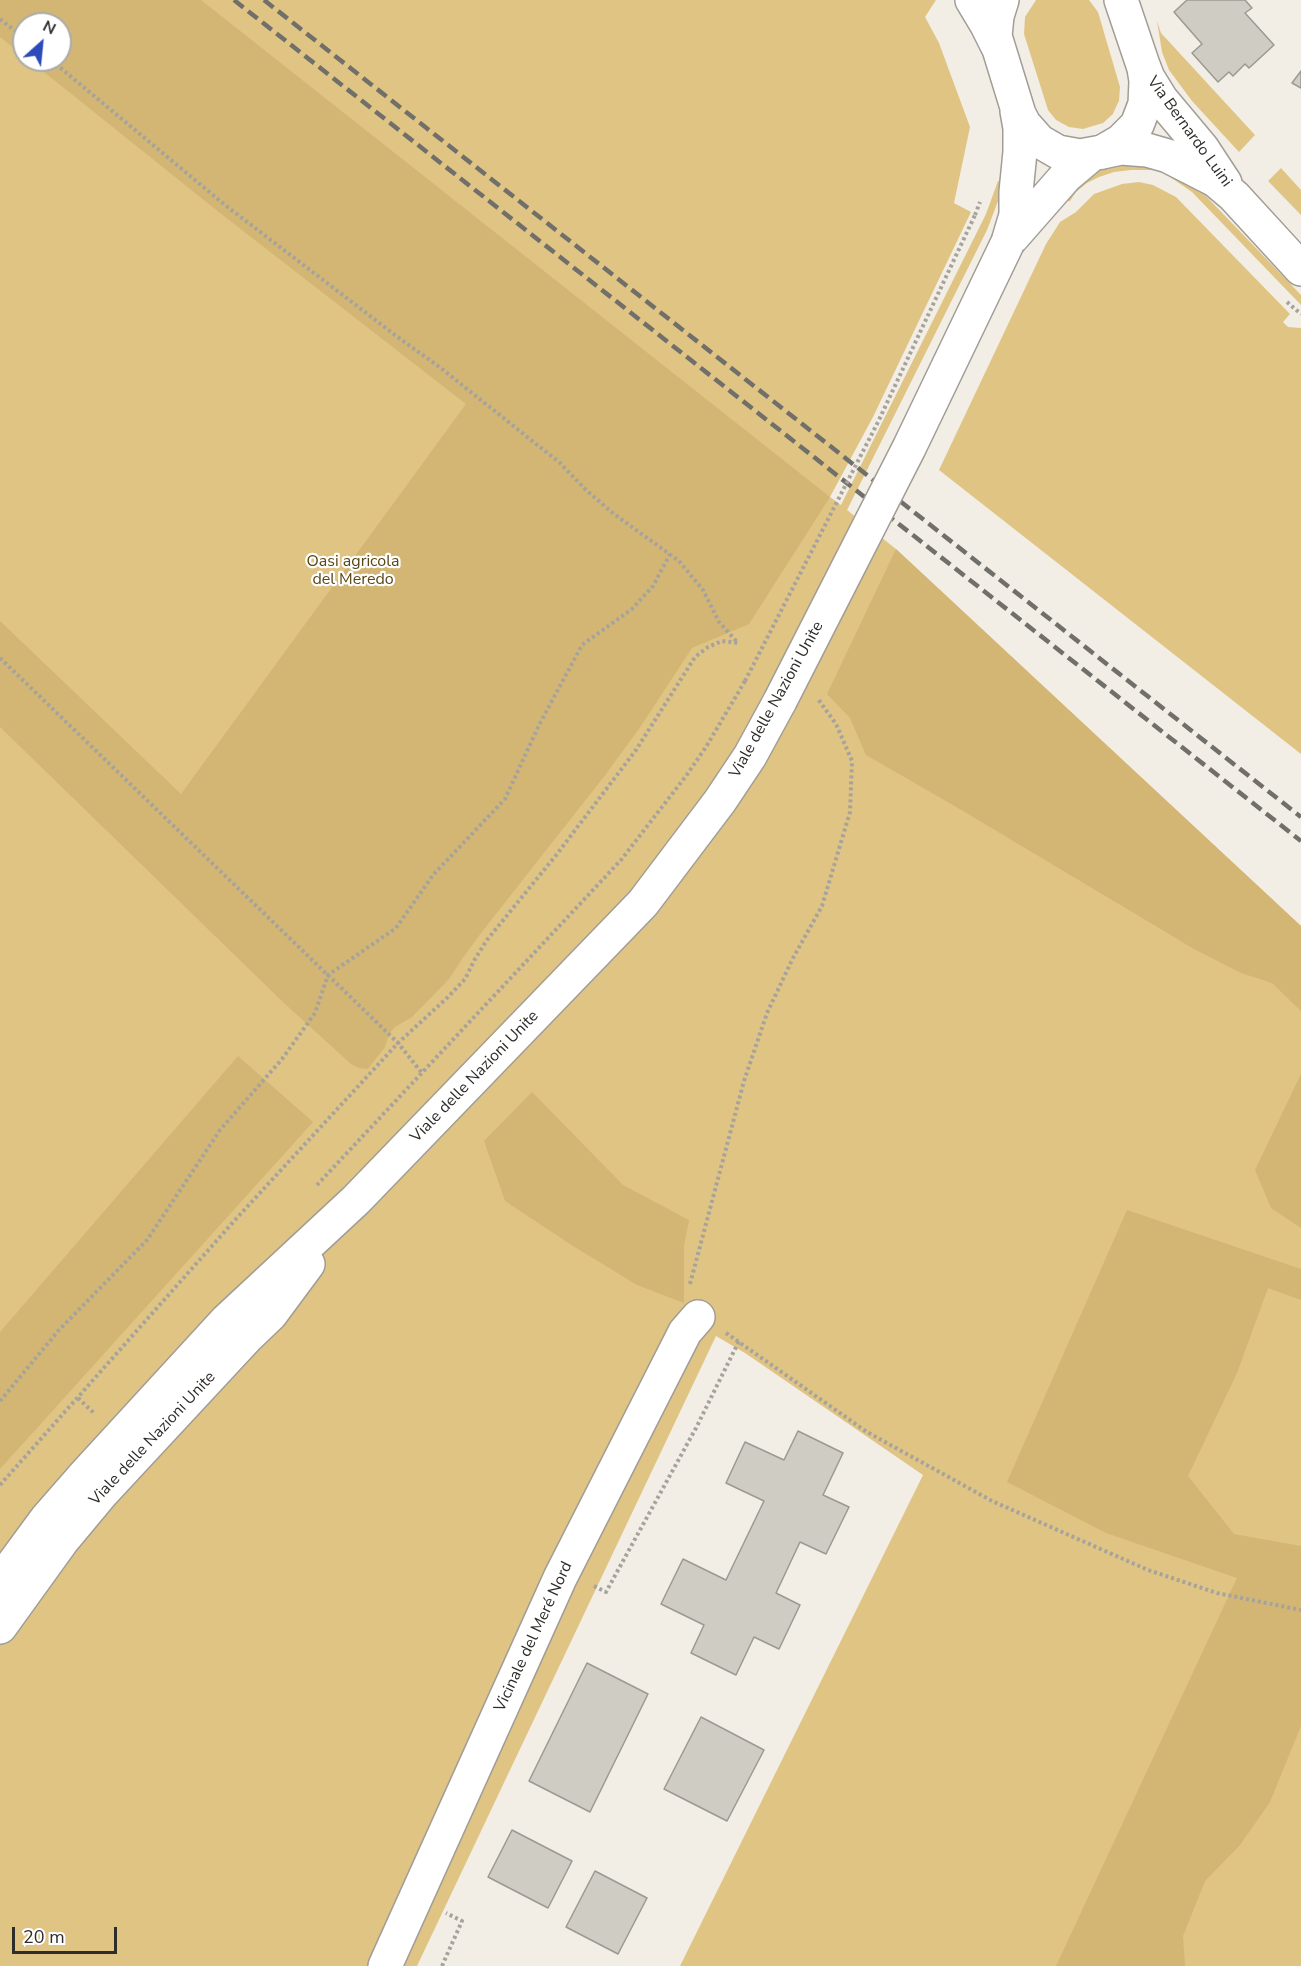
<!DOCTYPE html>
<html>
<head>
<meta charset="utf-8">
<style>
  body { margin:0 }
  #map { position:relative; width:1301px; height:1966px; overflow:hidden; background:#f2eee6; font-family:"Nunito Sans",sans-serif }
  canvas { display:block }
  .north { position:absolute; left:12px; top:12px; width:60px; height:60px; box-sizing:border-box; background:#fff; border:2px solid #ababaa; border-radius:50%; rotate:27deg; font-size:16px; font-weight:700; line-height:24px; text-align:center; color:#2e2d2a }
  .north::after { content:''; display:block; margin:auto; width:21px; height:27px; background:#2c4aba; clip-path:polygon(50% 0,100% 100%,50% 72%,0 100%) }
  .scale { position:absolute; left:12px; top:1927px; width:105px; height:27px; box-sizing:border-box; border:3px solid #2e2d2a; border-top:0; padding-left:8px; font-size:18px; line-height:21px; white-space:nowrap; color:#2e2d2a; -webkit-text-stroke:4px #fff; paint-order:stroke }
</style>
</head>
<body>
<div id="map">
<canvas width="1301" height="1966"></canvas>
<div class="north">N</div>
<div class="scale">20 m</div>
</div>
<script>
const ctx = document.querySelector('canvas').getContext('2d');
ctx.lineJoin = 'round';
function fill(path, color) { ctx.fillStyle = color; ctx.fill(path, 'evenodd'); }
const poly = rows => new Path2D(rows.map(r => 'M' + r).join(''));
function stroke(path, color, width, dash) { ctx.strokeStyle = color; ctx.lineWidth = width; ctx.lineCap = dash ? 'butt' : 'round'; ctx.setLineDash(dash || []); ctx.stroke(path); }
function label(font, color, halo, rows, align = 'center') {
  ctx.font = font + ' "Nunito Sans",sans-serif'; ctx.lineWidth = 4.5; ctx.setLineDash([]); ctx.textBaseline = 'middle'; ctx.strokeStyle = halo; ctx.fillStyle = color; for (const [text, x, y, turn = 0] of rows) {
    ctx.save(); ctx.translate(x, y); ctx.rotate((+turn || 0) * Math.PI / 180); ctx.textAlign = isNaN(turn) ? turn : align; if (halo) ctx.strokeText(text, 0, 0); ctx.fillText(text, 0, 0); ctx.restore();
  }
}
const green = poly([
  [0,0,936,0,925,17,939,43,970,127,954,203,971,212,873,417,830,497,841,505,986,214,998,181,1005,183,987,230,847,510,896,549,1301,926,1301,1966,680,1966,923,1475,745,1353,716,1336,417,1966,0,1966],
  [24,24,60,24,60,60,24,60],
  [1036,0,1089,0,1098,12,1120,87,1119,101,1116,107,1113,114,1103,123,1083,129,1069,127,1056,120,1048,110,1024,34,1025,17],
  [1157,21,1161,33,1255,135,1239,152,1192,101,1169,70,1162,52],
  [1156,164,1154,170,1131,170,1114,172,1099,177,1087,183,1076,192,1070,201,1066,201,1080,177,1109,165],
  [1281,168,1301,190,1301,215,1268,181],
  [1169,174,1194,185,1204,194,1301,295,1301,305,1192,192,1170,177],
  [1139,182,1153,185,1176,197,1290,314,1283,322,1288,327,1301,328,1301,754,939,470,1046,244,1060,222,1076,212,1094,194,1122,184]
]);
const forest = poly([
  [0,0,201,0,830,497,749,624,692,648,641,726,606,774,481,933,462,959,449,979,412,1017,395,1027,389,1034,385,1047,368,1069,359,1068,351,1064,284,1003,0,727,0,621,181,794,466,404,220,213,29,60,60,60,60,24,24,24,24,56,0,37],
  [896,549,1301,926,1301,1011,1272,983,1241,973,1194,949,958,808,866,755,850,718,827,694],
  [238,1056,313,1122,0,1469,0,1332],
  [1301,1074,1301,1228,1271,1208,1255,1170],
  [532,1092,623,1185,689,1220,684,1246,684,1303,637,1285,573,1246,505,1201,484,1141],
  [1127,1210,1301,1269,1301,1300,1268,1288,1237,1373,1188,1476,1234,1534,1301,1546,1301,1726,1270,1802,1240,1845,1205,1881,1183,1936,1185,1966,1056,1966,1237,1578,1106,1533,1007,1482]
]);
const building = poly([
  [1187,0,1245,0,1252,8,1245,13,1274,45,1249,68,1245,64,1233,76,1229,72,1218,82,1192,53,1202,44,1174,12,1187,0],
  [1301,71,1301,88,1292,83,1301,71],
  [798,1431,843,1453,823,1495,849,1507,826,1554,800,1542,776,1593,800,1605,779,1649,754,1637,736,1675,691,1653,704,1625,661,1604,683,1559,726,1580,764,1501,726,1483,745,1442,784,1460,798,1431],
  [587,1663,648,1694,590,1812,529,1781,587,1663],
  [701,1717,764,1750,727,1821,664,1789,701,1717],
  [512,1830,572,1861,548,1908,488,1877,512,1830],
  [595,1871,647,1898,618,1954,566,1927,595,1871]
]);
const path = poly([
  [0,19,24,38],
  [51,60,225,205,395,335,442,369,560,463,586,490,614,514,679,561,703,590,719,622,738,643],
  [975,215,980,202],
  [1287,302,1301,314],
  [0,658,398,1043,422,1073],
  [317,1185,621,860,686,776,706,747,745,681],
  [690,1284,744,1081,767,1013,792,960,822,906,850,812,852,761,836,724,818,699],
  [726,1333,867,1432,992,1501,1148,1570,1217,1593,1301,1610],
  [78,1398,95,1414],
  [0,1401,59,1330,147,1240,220,1130,282,1059,315,1013,328,975,396,928,433,875,505,799,539,725,582,645,632,609,653,586,670,554],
  [0,1485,235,1220,398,1043,448,997,465,979,475,959,487,940,557,854,636,750,695,657,708,647,722,641,739,643],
  [594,1586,606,1592,696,1428,739,1341],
  [442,1966,462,1921,446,1913]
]);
const minor = poly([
  [972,0,987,25,997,45],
  [1144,68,1148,78,1161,99,1202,148,1225,183],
  [1102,152,1121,148,1147,150,1168,156,1215,180,1234,196,1301,269],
  [385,1966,560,1578,685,1332,698,1317]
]);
const tertiary = poly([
  [1002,0,997,16,995,36,1019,114,1024,124,1039,141,1058,152,1080,156,1102,152,1121,141,1137,125,1145,104,1146,81,1144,68,1121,0],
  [1009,241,1066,176,1091,155],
  [1008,242,1016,215,1016,192,1020,152,1020,128,1017,111],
  [0,1582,47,1518,82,1478,227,1320,356,1200,643,903,720,801,750,756,780,701],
  [0,1627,62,1541,102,1493,247,1337,271,1314,308,1264]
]);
const rail = poly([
  [234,0,1301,841],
  [264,0,1301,817]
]);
const pathBridge = poly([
  [745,681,878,422,975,215]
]);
const tertiaryBridge = poly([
  [780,701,909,448,1008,242]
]);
const streetNames = [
  ["Via Bernardo Luini",1189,132,54],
  ["Viale delle Nazioni Unite",777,700,-61],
  ["Viale delle Nazioni Unite",475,1077,-46],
  ["Viale delle Nazioni Unite",153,1439,-47],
  ["Vicinale del Meré Nord",534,1637,-65]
];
const parkNames = [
  ["Oasi agricola",353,562],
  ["del Meredo",353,580]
];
fill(green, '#e0c483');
fill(forest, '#d3b674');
fill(building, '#cfccc4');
stroke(building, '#9c9992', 1.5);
stroke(minor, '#a19d96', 36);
stroke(tertiary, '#a19d96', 36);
stroke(path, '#a6a39d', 4, [3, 3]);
stroke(minor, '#fff', 33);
stroke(tertiary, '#fff', 33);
stroke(rail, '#716f6a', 4.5, [12, 6]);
stroke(tertiaryBridge, '#a19d96', 36, []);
stroke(pathBridge, '#a6a39d', 4, [3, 3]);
stroke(tertiaryBridge, '#fff', 33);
label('16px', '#2e2d2a', '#fff', streetNames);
label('16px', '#5a4612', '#fff', parkNames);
</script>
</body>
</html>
